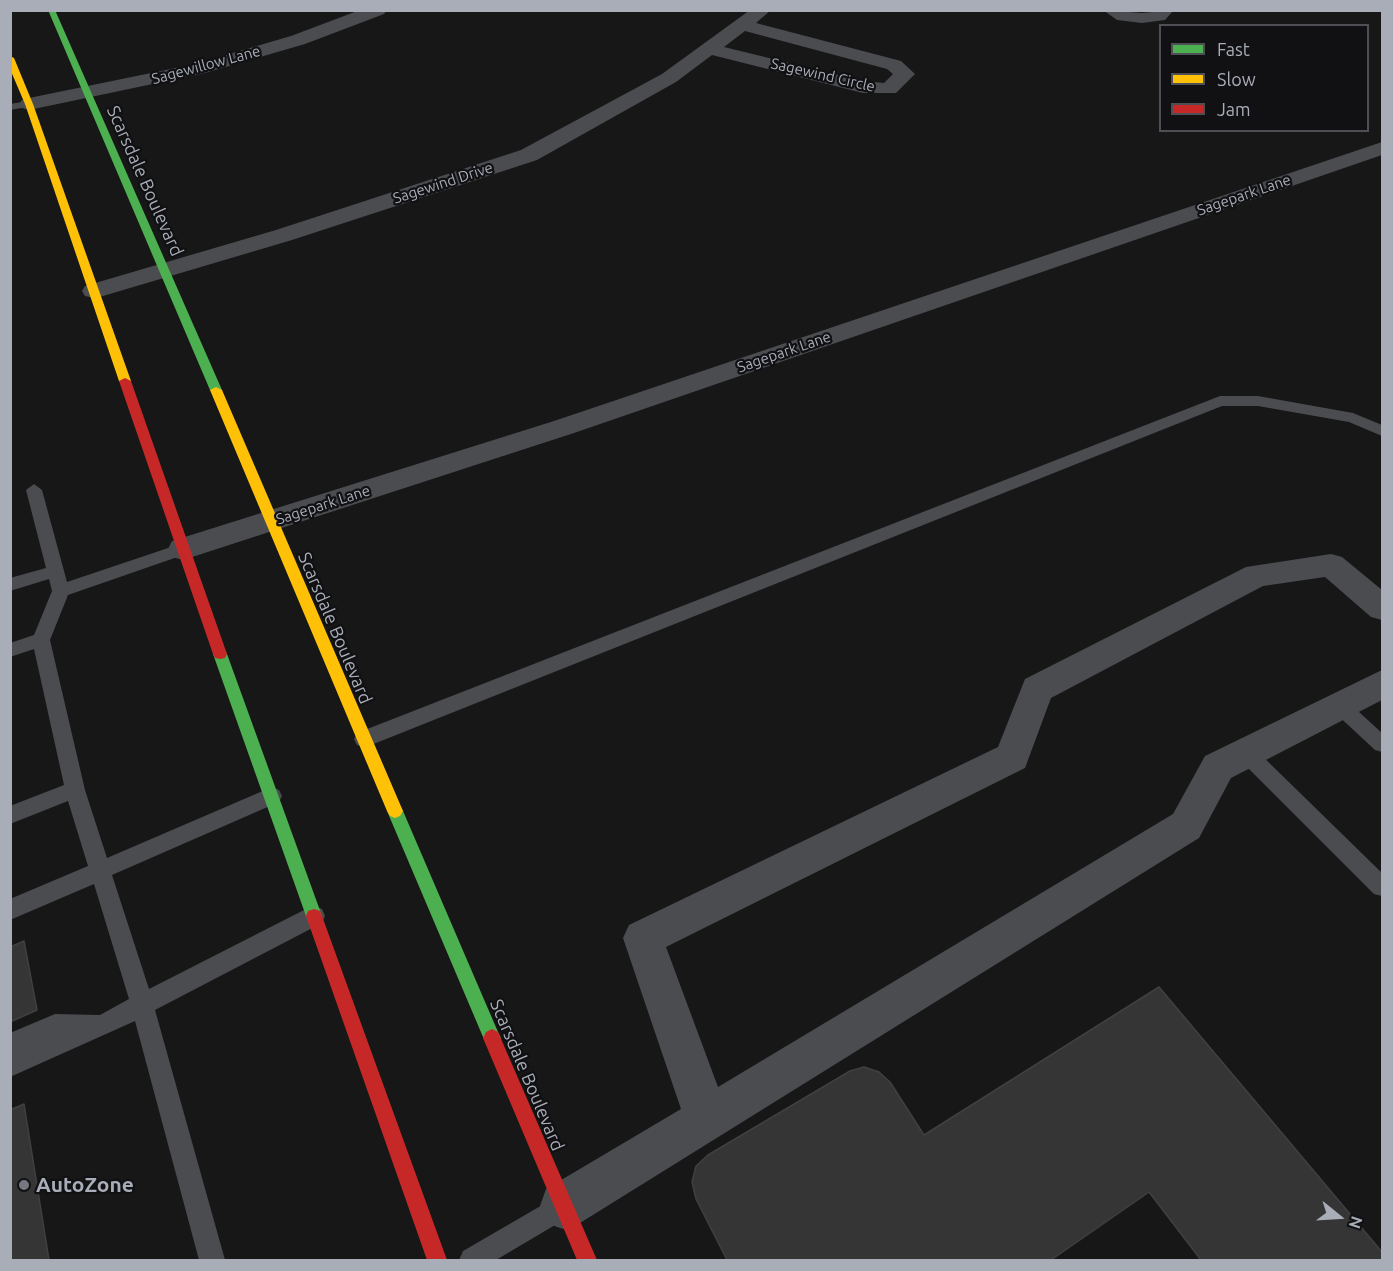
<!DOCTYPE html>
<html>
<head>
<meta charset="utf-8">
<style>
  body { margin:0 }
  #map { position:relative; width:1393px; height:1271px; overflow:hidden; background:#171717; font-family:Ubuntu,sans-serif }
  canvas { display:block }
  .frame { position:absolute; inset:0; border:12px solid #a8adb8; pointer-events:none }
  .legend { position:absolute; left:1159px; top:24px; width:210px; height:108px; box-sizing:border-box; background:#111113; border:2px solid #4d4f55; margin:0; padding:8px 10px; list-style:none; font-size:18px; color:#a8adb8 }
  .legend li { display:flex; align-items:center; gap:12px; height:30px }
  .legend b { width:30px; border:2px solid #4d4f55 }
  .north { position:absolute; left:1309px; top:1187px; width:60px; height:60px; -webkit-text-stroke:4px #111113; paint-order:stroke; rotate:108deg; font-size:16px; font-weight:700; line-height:24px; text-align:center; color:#a8adb8 }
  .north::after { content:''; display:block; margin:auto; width:21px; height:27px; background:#a8adb8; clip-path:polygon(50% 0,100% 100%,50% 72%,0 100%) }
</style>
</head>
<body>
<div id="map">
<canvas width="1393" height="1271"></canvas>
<div class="frame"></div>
<ul class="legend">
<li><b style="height:8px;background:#4caf50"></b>Fast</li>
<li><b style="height:8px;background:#ffc107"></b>Slow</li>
<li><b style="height:8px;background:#c62828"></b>Jam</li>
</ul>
<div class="north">N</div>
</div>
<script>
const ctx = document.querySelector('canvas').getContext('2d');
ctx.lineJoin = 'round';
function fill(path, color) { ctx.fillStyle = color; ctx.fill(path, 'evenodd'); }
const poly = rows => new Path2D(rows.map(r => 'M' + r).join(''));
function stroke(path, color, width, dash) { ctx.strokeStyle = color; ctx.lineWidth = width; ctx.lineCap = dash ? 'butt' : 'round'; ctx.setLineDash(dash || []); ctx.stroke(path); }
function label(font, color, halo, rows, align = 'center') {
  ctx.font = font + ' Ubuntu,sans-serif'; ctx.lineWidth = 4.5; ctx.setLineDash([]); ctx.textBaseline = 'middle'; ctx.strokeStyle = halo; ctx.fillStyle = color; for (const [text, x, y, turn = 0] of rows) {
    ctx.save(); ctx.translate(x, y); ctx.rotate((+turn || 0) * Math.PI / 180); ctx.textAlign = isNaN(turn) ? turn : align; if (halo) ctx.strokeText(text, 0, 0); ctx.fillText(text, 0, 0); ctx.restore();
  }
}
const building = poly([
  [24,941,37,1010,10,1022,10,947,24,941],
  [1159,987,1382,1252,1382,1260,1201,1260,1149,1192,1051,1260,727,1260,696,1199,692,1182,696,1166,708,1155,850,1071,864,1067,879,1072,890,1082,924,1135,1159,987],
  [24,1104,49,1260,10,1260,10,1110,24,1104]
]);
const lane = poly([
  [29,101,35,104,33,106,10,110,10,104,29,101],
  [1220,396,1258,396,1353,413,1382,425,1382,436,1349,422,1258,406,1222,406,371,745,364,747,357,745,354,739,357,733,1220,396],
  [34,484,42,490,67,582,183,543,191,549,189,553,68,595,50,640,85,790,107,858,272,787,279,790,282,796,279,802,112,875,149,989,306,909,314,906,322,909,325,916,322,923,155,1010,225,1260,199,1260,135,1021,10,1077,10,1033,55,1014,100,1015,129,999,94,884,10,920,10,899,88,866,68,801,10,824,10,806,64,785,34,649,10,657,10,643,34,635,52,591,49,579,10,591,10,578,46,568,26,490,34,484],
  [1340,698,1347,701,1382,733,1382,752,1375,750,1333,711,1331,706,1333,701,1340,698],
  [1246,745,1253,747,1382,873,1382,896,1374,894,1239,759,1236,753,1239,747,1246,745],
  [563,1193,572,1197,576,1206,572,1215,496,1260,459,1260,463,1251,563,1193]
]);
const street = poly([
  [360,10,387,10,384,14,305,44,205,73,29,110,22,108,19,104,22,100,29,98,195,64,291,36,360,10],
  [750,10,771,10,756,23,901,61,915,74,896,93,863,93,712,55,676,82,537,160,292,240,103,296,94,298,85,296,82,291,85,286,276,230,521,150,662,74,750,10],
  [745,31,887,69,893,74,884,83,863,81,724,47,745,31],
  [1103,10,1142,13,1174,10,1165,20,1142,23,1117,20,1103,10],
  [1382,142,1382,155,574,433,183,560,172,557,168,549,172,541,554,421,1382,142],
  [1331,554,1342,557,1382,590,1382,620,1371,617,1325,577,1263,586,1051,698,1025,768,666,947,718,1087,1173,814,1205,756,1382,670,1382,700,1231,778,1199,838,580,1223,563,1229,546,1223,540,1206,546,1189,681,1109,623,938,629,925,998,747,1025,679,1246,567,1331,554]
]);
const fast = poly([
  [48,10,55,10,222,390,220,392,216,393,210,390,48,10],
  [220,649,225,650,227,654,322,916,320,921,314,923,308,921,306,916,213,654,215,650,220,649],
  [395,804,400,806,403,811,498,1032,501,1038,498,1044,492,1047,486,1044,387,811,390,806,395,804]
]);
const slow = poly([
  [10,56,14,58,33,104,131,381,129,383,125,384,119,381,25,104,10,69,10,56],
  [216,387,222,390,403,811,400,816,395,818,390,816,387,811,210,390,216,387]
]);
const jam = poly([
  [125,378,131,381,227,654,225,658,220,659,215,658,213,654,119,381,125,378],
  [314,909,320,911,322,916,447,1260,427,1260,306,916,308,911,314,909],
  [492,1029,498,1032,597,1260,577,1260,483,1038,486,1032,492,1029]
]);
const markers = [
  [24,1185,6,"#757880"]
];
const farStreetnames = [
  ["Sagewillow Lane",206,65,-15],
  ["Sagewind Circle",823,75,13],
  ["Sagewind Drive",443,183,-18],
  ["Sagepark Lane",1244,195,-19],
  ["Sagepark Lane",784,352,-19],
  ["Sagepark Lane",323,505,-18]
];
const streetNames = [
  ["Scarsdale Boulevard",145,181,66],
  ["Scarsdale Boulevard",335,628,67],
  ["Scarsdale Boulevard",527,1075,67]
];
const nearPoinames = [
  ["AutoZone",36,1185]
];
fill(building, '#353536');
stroke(building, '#3f4043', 1.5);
fill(lane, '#4b4c50');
fill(street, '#4b4c50');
fill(fast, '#4caf50');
fill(slow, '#ffc107');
fill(jam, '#c62828');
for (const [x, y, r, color] of markers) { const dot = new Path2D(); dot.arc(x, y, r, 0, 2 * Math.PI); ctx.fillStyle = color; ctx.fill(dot); stroke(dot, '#111113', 2); }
label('15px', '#a8adb8', '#111113', farStreetnames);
label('18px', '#a8adb8', '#111113', streetNames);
label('bold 21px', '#a8adb8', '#111113', nearPoinames, 'left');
</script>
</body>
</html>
